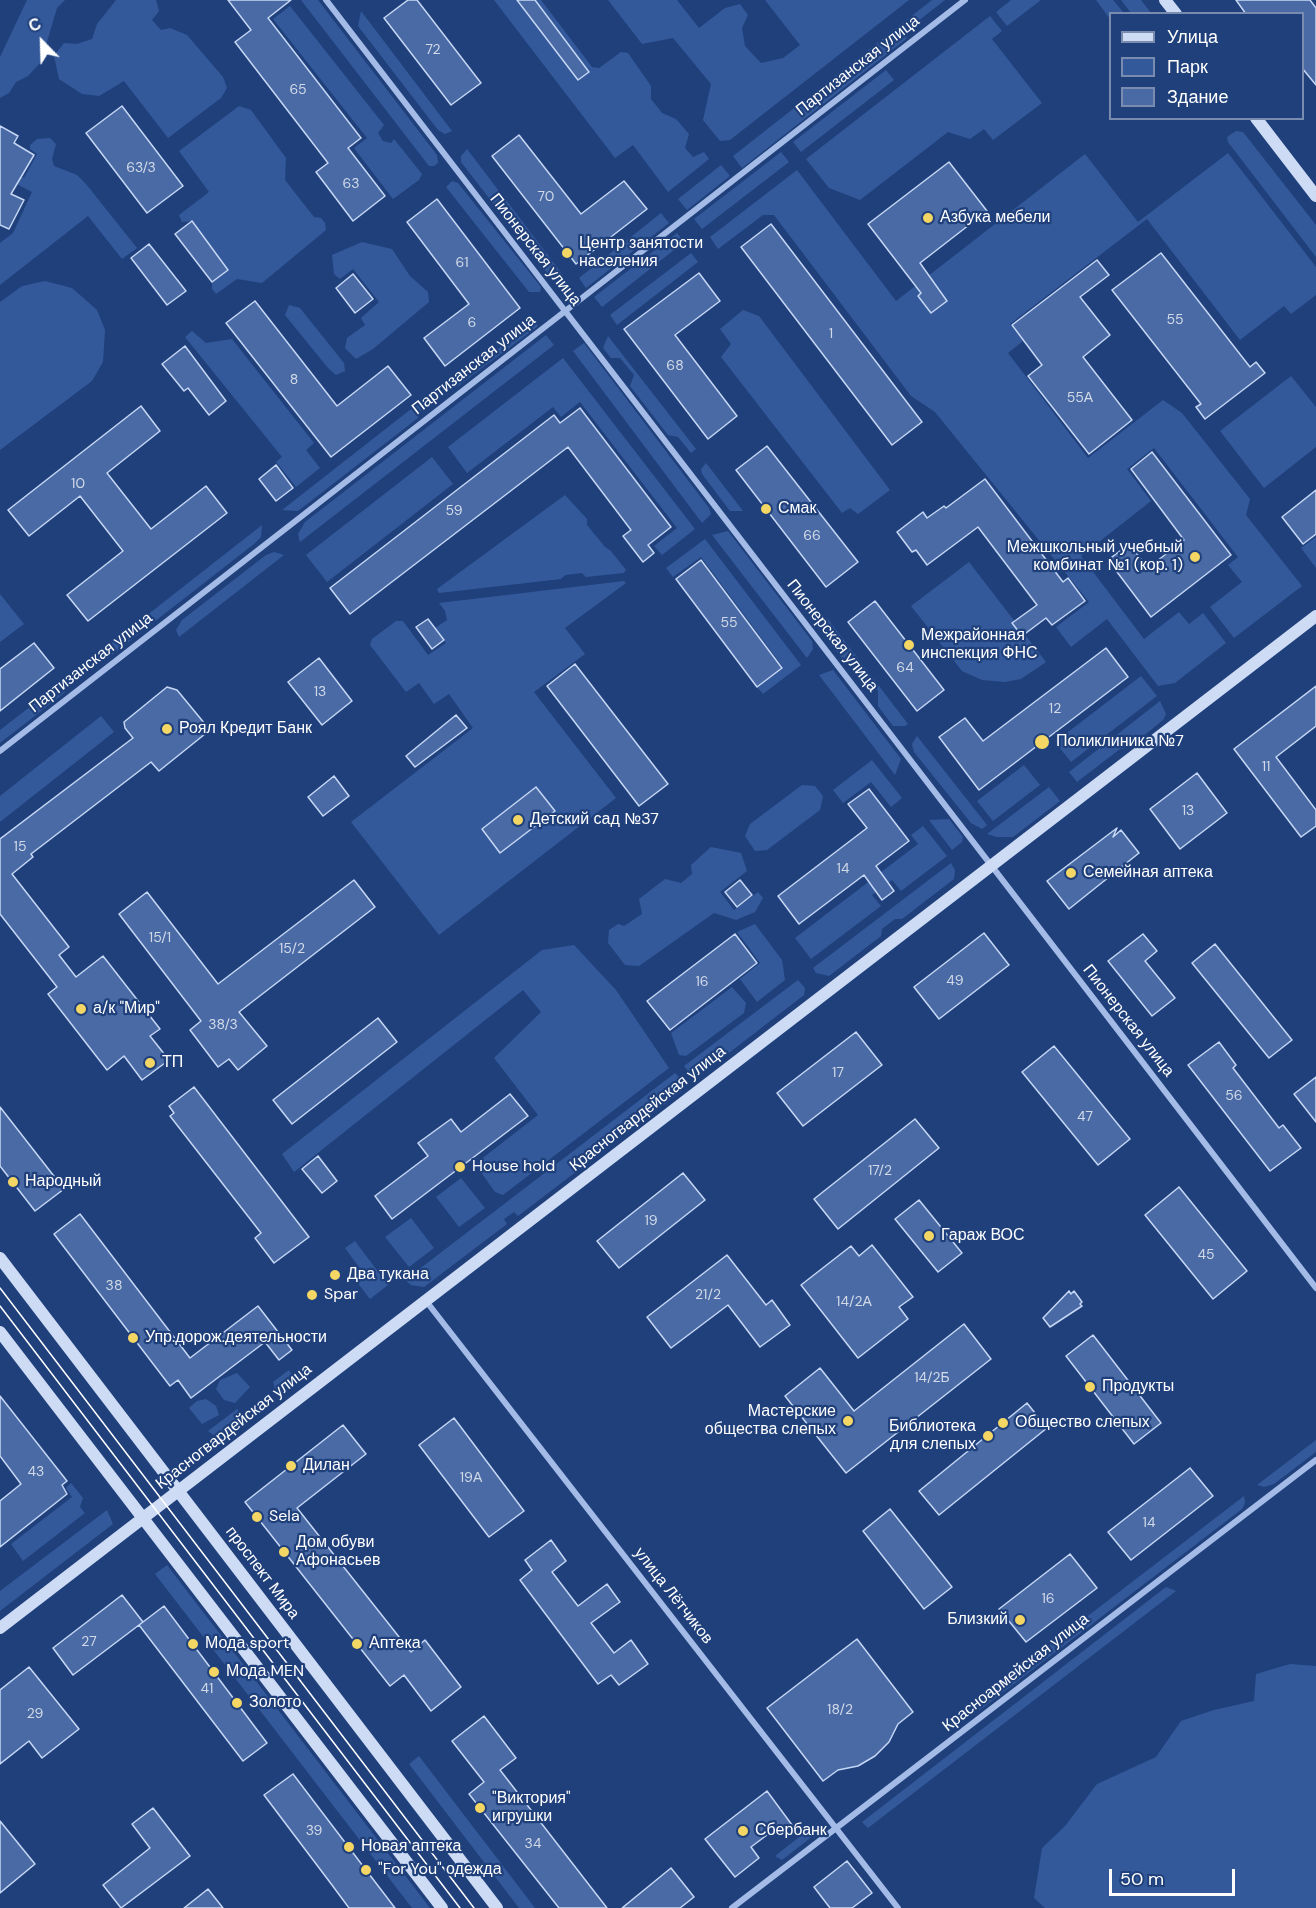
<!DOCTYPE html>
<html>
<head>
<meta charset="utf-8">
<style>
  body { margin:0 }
  #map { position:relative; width:1316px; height:1908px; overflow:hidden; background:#20407c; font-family:"DM Sans",sans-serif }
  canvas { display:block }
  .legend { position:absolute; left:1109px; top:12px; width:195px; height:108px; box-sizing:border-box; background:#20407c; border:2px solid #798cb0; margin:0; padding:8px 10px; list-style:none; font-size:18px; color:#fff }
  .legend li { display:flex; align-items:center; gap:12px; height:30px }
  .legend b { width:30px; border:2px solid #798cb0 }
  .north { position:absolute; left:12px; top:12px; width:60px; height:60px; -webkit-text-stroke:4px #20407c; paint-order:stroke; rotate:337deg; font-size:16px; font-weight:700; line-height:24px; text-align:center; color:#fff }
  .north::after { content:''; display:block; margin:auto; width:21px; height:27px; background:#fff; clip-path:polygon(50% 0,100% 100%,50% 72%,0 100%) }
  .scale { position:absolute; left:1109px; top:1869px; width:126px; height:27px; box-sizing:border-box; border:3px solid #fff; border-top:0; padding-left:8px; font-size:18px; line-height:21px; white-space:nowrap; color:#fff; -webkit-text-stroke:4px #20407c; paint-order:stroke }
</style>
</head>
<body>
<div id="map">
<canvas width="1316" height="1908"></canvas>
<ul class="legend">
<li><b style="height:8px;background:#cddbf5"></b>Улица</li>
<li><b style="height:16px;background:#33599a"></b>Парк</li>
<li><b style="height:16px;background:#496aa5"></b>Здание</li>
</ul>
<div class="north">С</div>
<div class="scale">50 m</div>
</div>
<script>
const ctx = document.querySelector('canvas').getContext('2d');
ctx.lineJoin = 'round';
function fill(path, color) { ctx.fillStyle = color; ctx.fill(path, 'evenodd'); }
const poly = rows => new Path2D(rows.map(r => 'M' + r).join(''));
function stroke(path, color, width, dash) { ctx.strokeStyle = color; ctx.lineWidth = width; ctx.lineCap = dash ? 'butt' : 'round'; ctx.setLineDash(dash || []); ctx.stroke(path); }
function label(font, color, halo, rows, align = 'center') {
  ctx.font = font + ' "DM Sans",sans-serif'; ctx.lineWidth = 4.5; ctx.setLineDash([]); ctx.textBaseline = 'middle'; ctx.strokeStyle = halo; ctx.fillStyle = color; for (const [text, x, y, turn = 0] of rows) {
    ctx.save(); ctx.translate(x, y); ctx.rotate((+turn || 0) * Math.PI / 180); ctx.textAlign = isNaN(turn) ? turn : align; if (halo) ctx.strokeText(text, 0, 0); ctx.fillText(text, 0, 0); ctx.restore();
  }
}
const green = poly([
  [27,0,65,0,57,8,41,62,28,76,16,82,9,93,0,98,0,57],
  [116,0,156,0,159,11,152,20,161,30,170,28,187,35,223,77,227,88,221,98,168,138,124,81,99,96,82,94,59,79,54,56,64,43,77,44,92,39,97,24],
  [301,0,318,0,437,155,438,163,434,166,429,166],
  [494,0,541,0,592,67,599,68,621,52,628,53,651,86,651,99,662,113,676,119,689,134,685,148,693,157,704,152,709,159,668,192,633,145,615,158],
  [608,0,677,0,699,28,725,8,740,4,748,15,742,28,745,46,761,63,783,58,800,45,765,0,909,0,730,140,720,141,703,120,711,84,673,38,642,44],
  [932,0,945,0,909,28,906,39,742,168,733,156],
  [1011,0,1041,0,1007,26,996,12],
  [1096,0,1113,0,1124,13,1110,14,1110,19],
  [1121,0,1141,0,1151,13,1131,13],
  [290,6,384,125,378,133,383,141,391,143,394,139,422,174,419,180,393,199,354,148,367,138,273,19],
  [361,11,452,131,445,134,438,130,358,26],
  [990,16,1002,31,992,39,1042,103,993,140,984,129,970,139,948,132,860,200,829,188,806,159],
  [886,70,894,80,801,152,793,142],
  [239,106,251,110,286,158,285,180,314,217,321,218,325,223,326,230,262,283,237,279,216,294,212,289,212,282,228,270,192,221,182,222,179,215,209,192,179,151],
  [1236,131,1243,132,1316,225,1316,257,1228,142,1227,137],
  [50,138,56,144,52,159,54,166,77,175,86,184,137,248,122,259,88,216,0,285,0,243,13,233,32,192,11,181,16,174,24,178,37,154,30,149,30,145,37,139],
  [467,149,563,275,554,282,461,162,461,156],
  [781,152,789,162,702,229,694,219],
  [1228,153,1316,267,1316,295,1291,314,1284,306,1240,340,1147,219,1010,324,1023,341,1008,353,1088,458,1163,400,1182,413,1250,499,1246,515,1302,586,1234,638,1210,607,1242,582,1228,565,1238,557,1154,448,1127,469,1151,501,1081,556,1144,639,1179,612,1189,624,1203,613,1226,643,1175,683,1158,686,1107,619,1071,647,1056,627,1089,602,935,412,911,396,774,215,763,215,718,249,710,237,797,170,896,301,1085,154,1138,222],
  [721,165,730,176,687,210,678,199],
  [452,181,458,183,541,287,540,292,529,292,446,187],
  [661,213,669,223,586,288,579,278],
  [677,233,684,242,602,307,594,297],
  [362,242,392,249,410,276,428,292,429,302,373,349,356,359,345,348,347,338,365,325,361,318,379,302,353,269,340,279,334,274,332,255],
  [691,253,698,262,617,325,610,315],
  [45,281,72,288,97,310,105,330,103,362,92,381,0,450,0,302,22,286],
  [289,305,300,308,344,363,345,371,336,375,328,368,285,315],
  [743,310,759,316,890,490,858,514,850,508,842,513,721,357,731,344,720,329],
  [532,318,538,326,458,386,444,384,469,365,479,364,517,334,519,327],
  [192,331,206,343,232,339,314,443,306,450,320,468,296,487,276,462,282,457,185,337],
  [546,335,554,345,300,542,298,534,305,522],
  [608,336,696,449,691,453,678,437,668,435,630,386,634,375,620,358,611,358,603,348],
  [584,343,709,508,711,514,702,523,573,351],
  [563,358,695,529,662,555,654,546,677,528,580,402,561,417,553,407,467,473,448,447],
  [1291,376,1316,407,1316,447,1264,488,1220,431],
  [420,402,421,413,418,418,298,511,282,510],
  [432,457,453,484,327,582,306,555],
  [706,463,743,511,730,511,702,474,701,469],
  [565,495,587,519,587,525,605,547,611,551,626,570,624,573,586,577,582,573,565,575,561,579,439,593,437,589],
  [262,525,261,537,254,544,104,661,86,663],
  [728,531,812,641,813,649,807,658,712,535],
  [1316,537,1316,568,1301,548],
  [705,539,801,665,763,694,757,687,783,667,701,557,673,577,666,568],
  [274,552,284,555,179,637,176,630,182,620,266,555],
  [969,562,1046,662,1021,679,1005,682,982,680,962,671,911,606],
  [624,581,626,583,565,628,585,654,534,692,616,798,439,935,351,822,473,728,449,694,434,704,419,683,406,692,370,645,372,639,396,621,403,621,428,655,446,643,435,628,447,620,445,611,439,603],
  [0,594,24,624,0,642],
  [827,618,908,724,905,726,893,726,878,706,878,691,858,666,846,663,821,632,822,621],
  [833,670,901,759,895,775,819,675],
  [1141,676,1157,696,1071,762,1055,742],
  [66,679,67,689,63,694,0,743,0,730],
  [1160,701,1166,714,1163,720,1130,747,1120,749,1077,782,1069,772],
  [101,716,114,732,0,822,0,796],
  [917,736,987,825,982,829,971,823,914,752,912,744],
  [872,760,902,798,891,807,871,782,843,803,833,790],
  [1024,765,1040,785,993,821,977,801],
  [802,785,815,786,823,796,820,810,767,850,755,851,745,836,750,824],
  [1049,787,1060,801,1013,837,997,837,987,834],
  [949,819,963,837,962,842,952,850,929,820],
  [923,826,947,856,901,891,892,880,872,895,881,906,811,959,795,938,918,844,911,835],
  [711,847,741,853,747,871,720,892,734,910,758,892,763,898,755,912,736,920,714,913,639,966,625,965,608,943,609,930,618,924,624,926,642,914,639,899,665,879,681,883,692,874,691,865],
  [951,863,955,870,954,879,902,919,895,919,882,929,881,936,829,976,816,973,813,968],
  [755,924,782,960,785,980,757,1002,740,979,760,963,737,932],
  [574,945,616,990,669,1068,503,1195,495,1192,475,1164,538,1115,494,1058,541,1012,523,990,294,1172,282,1154,542,950],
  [798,980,805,988,804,995,699,1076,692,1076,684,1066],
  [732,987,746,1003,744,1013,686,1056,679,1055,671,1033],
  [675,1073,683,1081,682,1091,518,1216,514,1212,504,1219,507,1224,424,1287,411,1285,405,1280],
  [461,1178,485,1208,459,1227,436,1197],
  [411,1218,434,1248,409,1267,385,1237],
  [355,1241,388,1285,370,1299,353,1277,361,1270,345,1248],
  [289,1370,297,1383,285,1394,276,1393,273,1382],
  [237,1373,250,1387,235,1403,224,1400,216,1389,220,1380],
  [206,1399,216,1406,219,1415,202,1424,189,1408,197,1401],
  [237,1409,240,1412,237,1428,221,1440,208,1431],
  [1316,1440,1316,1452,1274,1484,1264,1487,1257,1485],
  [71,1483,83,1498,80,1507,85,1513,23,1561,11,1544,72,1497,66,1488],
  [1244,1496,1245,1503,1242,1509,980,1710,968,1708],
  [107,1510,113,1524,0,1611,0,1591],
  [167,1565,430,1908,412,1908,155,1574],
  [1166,1587,1176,1591,868,1828,862,1822],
  [1290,1664,1316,1666,1316,1908,1045,1908,1034,1898,1042,1848,1065,1826,1097,1784,1156,1757,1181,1721,1214,1710,1254,1701,1256,1674],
  [419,1756,535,1908,519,1908,409,1764],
  [817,1823,813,1836,782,1860,775,1856]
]);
const building = poly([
  [228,0,291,0,268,18,361,138,348,148,385,196,353,221,316,172,328,163,235,42,251,30,228,0],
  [408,0,417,0,481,83,451,105,384,18,408,0],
  [517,0,535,0,589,72,578,80,517,0],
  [1236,0,1310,0,1316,8,1316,85,1302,68,1302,14,1246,14,1236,0],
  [122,106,183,186,147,213,86,133,122,106],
  [0,126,18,136,14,143,34,155,11,194,24,200,9,229,0,225,0,126],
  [519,135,581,214,624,181,647,209,576,264,492,156,519,135],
  [949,162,987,211,920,263,947,301,931,313,918,296,921,293,868,224,949,162],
  [437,199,520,308,445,366,424,338,469,304,407,222,437,199],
  [192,221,228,270,212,282,175,234,192,221],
  [771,224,922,422,892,445,741,247,771,224],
  [149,244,186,291,167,305,131,258,149,244],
  [1161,253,1250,367,1256,362,1265,373,1205,419,1196,407,1201,404,1112,290,1161,253],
  [1097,260,1109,275,1080,297,1110,335,1083,357,1132,420,1089,454,1028,376,1042,365,1012,325,1097,260],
  [699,273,720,301,675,335,737,416,708,439,624,329,699,273],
  [353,274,373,299,355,313,336,288,353,274],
  [255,301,337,406,388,366,411,395,331,457,226,323,255,301],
  [185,346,226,401,209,415,188,388,184,391,162,364,185,346],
  [141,406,160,431,107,473,151,529,206,486,227,513,88,621,67,595,123,551,80,496,29,536,8,510,141,406],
  [580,408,671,527,648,545,654,553,643,562,623,536,631,530,568,447,350,614,330,588,554,415,560,423,580,408],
  [767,446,858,562,826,587,736,470,767,446],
  [1152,452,1231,555,1151,617,1108,560,1129,544,1148,568,1184,540,1131,469,1152,452],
  [276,465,293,488,276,501,259,479,276,465],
  [985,479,1063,582,1068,578,1085,601,1052,625,1046,618,1022,636,1012,623,1037,605,978,527,927,565,916,550,912,552,897,532,923,512,927,518,944,506,946,508,985,479],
  [1316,490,1316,534,1303,544,1282,517,1316,490],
  [701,560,782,668,757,687,676,579,701,560],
  [875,601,944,690,917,711,848,622,875,601],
  [428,619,444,640,432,649,416,627,428,619],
  [34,643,54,668,0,711,0,669,34,643],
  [1106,648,1128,677,979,790,939,737,965,718,983,741,1106,648],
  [319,658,352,701,322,725,288,682,319,658],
  [575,664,668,784,639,806,547,686,575,664],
  [1316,686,1316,726,1276,757,1316,810,1316,826,1301,837,1234,749,1316,686],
  [167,687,177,690,210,730,159,771,151,762,31,854,33,857,12,874,69,947,59,955,76,977,103,956,160,1029,150,1036,169,1060,142,1080,124,1056,107,1070,48,994,57,987,0,914,0,839,133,738,125,728,124,722,167,687],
  [456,715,467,728,415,767,406,756,456,715],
  [1197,773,1227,813,1180,849,1150,809,1197,773],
  [334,776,349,796,323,816,308,797,334,776],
  [536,787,555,811,500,853,482,829,536,787],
  [869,789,909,841,876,866,894,891,882,900,864,875,799,924,778,896,867,828,848,804,869,789],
  [1117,828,1113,837,1121,830,1139,853,1069,909,1047,881,1117,828],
  [354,880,375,907,239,1012,267,1046,238,1070,229,1059,218,1067,190,1030,201,1021,119,914,147,892,218,984,354,880],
  [740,880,752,895,737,907,725,892,740,880],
  [984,933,1009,965,939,1019,914,987,984,933],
  [735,934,757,963,670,1030,647,1001,735,934],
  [1143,934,1157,951,1145,961,1175,998,1152,1016,1108,961,1143,934],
  [1215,944,1292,1040,1269,1058,1192,963,1215,944],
  [378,1018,397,1042,292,1124,273,1100,378,1018],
  [856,1032,882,1065,803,1126,777,1093,856,1032],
  [1219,1042,1236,1065,1233,1068,1279,1128,1283,1125,1301,1148,1270,1171,1188,1065,1219,1042],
  [1054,1046,1130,1139,1098,1165,1022,1072,1054,1046],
  [1316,1077,1316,1122,1294,1094,1316,1077],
  [194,1087,309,1237,274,1263,255,1238,261,1233,170,1116,174,1113,169,1106,194,1087],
  [510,1094,528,1116,392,1219,375,1196,428,1156,418,1143,451,1119,461,1132,510,1094],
  [0,1107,64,1189,35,1211,0,1166,0,1107],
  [915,1119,939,1148,838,1229,814,1199,915,1119],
  [318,1156,337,1181,322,1193,302,1169,318,1156],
  [683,1173,705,1200,619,1268,597,1241,683,1173],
  [1179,1187,1247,1271,1213,1299,1145,1215,1179,1187],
  [919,1200,962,1253,938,1272,895,1219,919,1200],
  [80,1214,190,1358,258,1306,292,1350,279,1360,265,1342,191,1398,178,1380,170,1386,54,1234,80,1214],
  [872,1245,913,1297,899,1307,908,1319,858,1358,801,1285,851,1246,859,1256,872,1245],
  [727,1255,766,1305,772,1300,790,1325,760,1347,728,1305,671,1348,647,1317,727,1255],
  [1069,1291,1071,1294,1074,1291,1082,1302,1080,1304,1082,1306,1050,1327,1043,1318,1069,1291],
  [964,1324,991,1359,846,1473,785,1396,820,1368,854,1411,964,1324],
  [1093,1335,1161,1423,1134,1444,1066,1356,1093,1335],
  [0,1396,67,1481,62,1485,67,1494,0,1547,0,1501,21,1484,0,1456,0,1396],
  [1027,1403,1047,1428,939,1515,919,1491,1027,1403],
  [454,1418,524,1511,489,1537,419,1445,454,1418],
  [343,1425,366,1454,297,1508,411,1652,425,1640,461,1687,431,1711,404,1675,390,1686,245,1502,343,1425],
  [1190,1468,1213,1496,1131,1560,1108,1532,1190,1468],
  [890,1509,952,1587,924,1609,863,1531,890,1509],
  [551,1540,566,1561,552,1572,578,1606,607,1584,620,1602,591,1623,614,1653,631,1640,648,1664,619,1685,611,1675,598,1684,520,1580,532,1570,525,1560,551,1540],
  [1070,1554,1097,1588,1026,1642,999,1609,1070,1554],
  [122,1595,143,1622,73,1675,53,1648,122,1595],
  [164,1606,267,1743,243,1761,139,1625,164,1606],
  [857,1639,913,1712,898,1724,889,1742,875,1756,858,1766,838,1770,823,1781,767,1708,857,1639],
  [29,1667,79,1729,42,1758,29,1741,0,1764,0,1690,29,1667],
  [484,1716,516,1758,500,1770,607,1908,559,1908,469,1794,484,1782,452,1741,484,1716],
  [293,1774,366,1870,395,1908,349,1908,332,1885,264,1795,293,1774],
  [767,1791,792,1825,779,1834,775,1829,751,1847,759,1858,735,1877,705,1839,767,1791],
  [153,1808,190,1856,121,1908,103,1885,150,1848,132,1824,153,1808],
  [0,1821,35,1864,0,1893,0,1821],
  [847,1861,872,1893,852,1908,830,1908,814,1887,847,1861],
  [671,1868,694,1897,680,1908,622,1908,671,1868],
  [208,1889,223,1908,184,1908,208,1889]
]);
const street = poly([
  [326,0,1316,1288],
  [0,751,965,0],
  [426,1301,898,1908],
  [732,1908,1316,1460]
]);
const secondary = poly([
  [1165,0,1176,14],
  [1256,118,1316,196],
  [0,1258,497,1908],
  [0,1332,442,1908],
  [0,1628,1316,616]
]);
const tram = poly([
  [0,1288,474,1908],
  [0,1306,460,1908]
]);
const markers = [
  [928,218,6,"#f3d664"],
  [567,253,6,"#f3d664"],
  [766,509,6,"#f3d664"],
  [1195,557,6,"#f3d664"],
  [909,645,6,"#f3d664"],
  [167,729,6,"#f3d664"],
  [1042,742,8,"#f3d664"],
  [518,820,6,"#f3d664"],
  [1071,873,6,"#f3d664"],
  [81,1009,6,"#f3d664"],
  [150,1063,6,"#f3d664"],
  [460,1167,6,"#f3d664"],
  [13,1182,6,"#f3d664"],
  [929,1236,6,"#f3d664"],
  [335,1275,6,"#f3d664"],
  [312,1295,6,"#f3d664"],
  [133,1338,6,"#f3d664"],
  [1090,1387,6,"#f3d664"],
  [848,1421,6,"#f3d664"],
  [1003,1423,6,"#f3d664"],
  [988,1436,6,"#f3d664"],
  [291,1466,6,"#f3d664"],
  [257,1517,6,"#f3d664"],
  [284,1552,6,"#f3d664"],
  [1020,1620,6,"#f3d664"],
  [193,1644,6,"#f3d664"],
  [357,1644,6,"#f3d664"],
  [214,1672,6,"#f3d664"],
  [237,1703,6,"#f3d664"],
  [480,1808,6,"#f3d664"],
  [743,1831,6,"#f3d664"],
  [349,1847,6,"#f3d664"],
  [366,1870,6,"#f3d664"]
];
const numberNames = [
  ["72",433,50],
  ["65",298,90],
  ["63/3",141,168],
  ["63",351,184],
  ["70",546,197],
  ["61",462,263],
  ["55",1175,320],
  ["6",472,323],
  ["1",831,334],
  ["68",675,366],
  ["8",294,380],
  ["55А",1080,398],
  ["10",78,484],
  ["59",454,511],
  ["66",812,536],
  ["55",729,623],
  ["64",905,668],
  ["13",320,692],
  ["12",1055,709],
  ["11",1266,767],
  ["13",1188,811],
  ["15",20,847],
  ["14",843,869],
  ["15/1",160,938],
  ["15/2",292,949],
  ["49",955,981],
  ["16",702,982],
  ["38/3",223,1025],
  ["17",838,1073],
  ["56",1234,1096],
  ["47",1085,1117],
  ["17/2",880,1171],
  ["19",651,1221],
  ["45",1206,1255],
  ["38",114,1286],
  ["21/2",708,1295],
  ["14/2А",854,1302],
  ["14/2Б",932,1378],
  ["43",36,1472],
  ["19А",471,1478],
  ["14",1149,1523],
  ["16",1048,1599],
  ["27",89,1642],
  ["41",207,1689],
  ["18/2",840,1710],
  ["29",35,1714],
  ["39",314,1831],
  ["34",533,1844]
];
const streetNames = [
  ["Партизанская улица",858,66,-38],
  ["Пионерская улица",535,250,52],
  ["Партизанская улица",474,365,-38],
  ["Пионерская улица",832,636,52],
  ["Партизанская улица",91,663,-38],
  ["Пионерская улица",1128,1021,52],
  ["Красногвардейская улица",648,1109,-38],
  ["Красногвардейская улица",234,1427,-38],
  ["проспект Мира",262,1573,53],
  ["улица Лётчиков",673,1596,52],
  ["Красноармейская улица",1016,1673,-38]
];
const poiNames = [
  ["Азбука мебели",940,218],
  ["Центр занятости",579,244],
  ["населения",579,262],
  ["Смак",778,509],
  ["Межшкольный учебный",1183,548,"right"],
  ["комбинат №1 (кор. 1)",1183,566,"right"],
  ["Межрайонная",921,636],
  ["инспекция ФНС",921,654],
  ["Роял Кредит Банк",179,729],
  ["Поликлиника №7",1056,742],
  ["Детский сад №37",530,820],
  ["Семейная аптека",1083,873],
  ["а/к \"Мир\"",93,1009],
  ["ТП",162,1063],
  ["House hold",472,1167],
  ["Народный",25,1182],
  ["Гараж ВОС",941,1236],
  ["Два тукана",347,1275],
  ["Spar",324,1295],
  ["Упр.дорож.деятельности",145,1338],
  ["Продукты",1102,1387],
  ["Мастерские",836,1412,"right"],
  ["общества слепых",836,1430,"right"],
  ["Общество слепых",1015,1423],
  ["Библиотека",976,1427,"right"],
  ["для слепых",976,1445,"right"],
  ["Дилан",303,1466],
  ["Sela",269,1517],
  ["Дом обуви",296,1543],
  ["Афонасьев",296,1561],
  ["Близкий",1008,1620,"right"],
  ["Мода sport",205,1644],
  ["Аптека",369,1644],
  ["Мода MEN",226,1672],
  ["Золото",249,1703],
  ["\"Виктория\"",492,1799],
  ["игрушки",492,1817],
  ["Сбербанк",755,1831],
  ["Новая аптека",361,1847],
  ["\"For You\" одежда",378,1870]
];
fill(green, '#33599a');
fill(building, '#496aa5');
stroke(building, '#c6d7f5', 1.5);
stroke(street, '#a3bbe6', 6);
stroke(secondary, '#cddbf5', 12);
stroke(tram, '#fff', 1.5);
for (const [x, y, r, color] of markers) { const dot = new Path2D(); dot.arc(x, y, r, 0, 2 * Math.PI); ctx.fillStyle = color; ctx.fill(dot); stroke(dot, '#20407c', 2); }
label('14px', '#d2dae8', null, numberNames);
label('16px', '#fff', '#20407c', streetNames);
label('16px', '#fff', '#20407c', poiNames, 'left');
</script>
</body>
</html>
